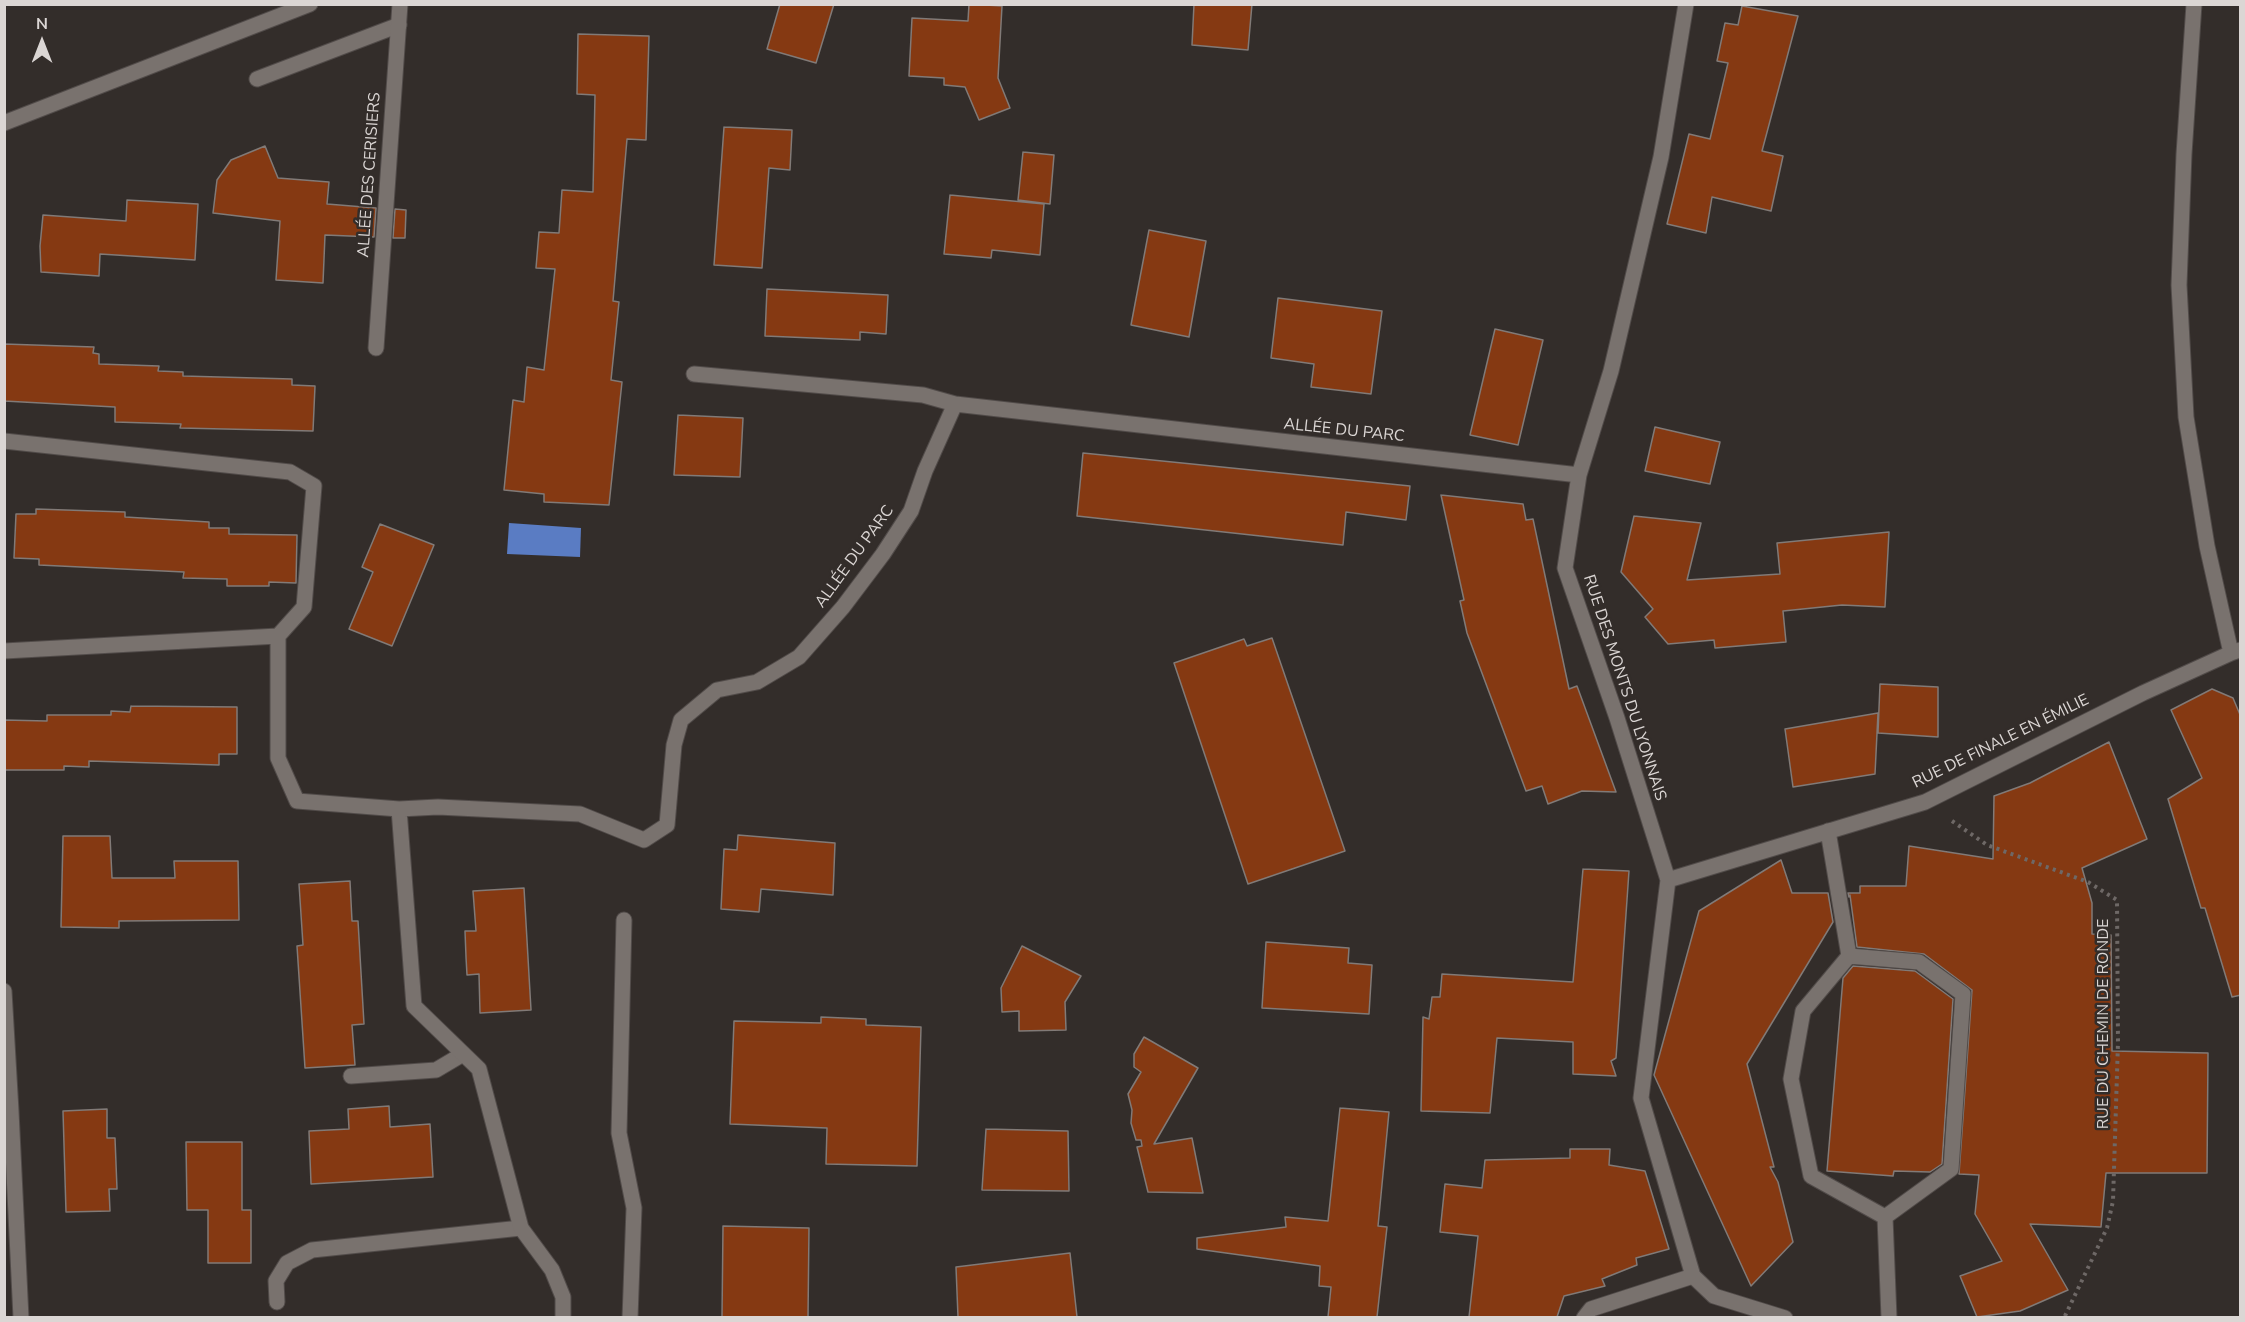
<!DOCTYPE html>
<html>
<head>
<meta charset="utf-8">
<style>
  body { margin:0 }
  #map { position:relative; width:2245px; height:1322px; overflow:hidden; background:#332d2a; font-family:"Nunito Sans",sans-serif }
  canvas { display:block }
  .frame { position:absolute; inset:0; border:6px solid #dbd6d4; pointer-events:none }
  .north { position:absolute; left:12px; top:12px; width:60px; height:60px; -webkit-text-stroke:4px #332d2a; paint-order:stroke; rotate:0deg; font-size:16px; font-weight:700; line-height:24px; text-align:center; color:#dbd6d4 }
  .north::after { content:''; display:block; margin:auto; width:21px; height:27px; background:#dbd6d4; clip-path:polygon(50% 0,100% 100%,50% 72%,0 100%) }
</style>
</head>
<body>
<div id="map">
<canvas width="2245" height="1322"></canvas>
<div class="frame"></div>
<div class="north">N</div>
</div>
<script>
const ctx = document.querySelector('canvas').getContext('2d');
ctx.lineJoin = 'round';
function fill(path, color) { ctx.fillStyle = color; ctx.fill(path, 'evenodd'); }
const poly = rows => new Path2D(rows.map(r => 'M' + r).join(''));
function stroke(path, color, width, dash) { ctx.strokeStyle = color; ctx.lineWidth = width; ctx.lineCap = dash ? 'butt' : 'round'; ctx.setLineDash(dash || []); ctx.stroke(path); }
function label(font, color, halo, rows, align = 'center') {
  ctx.font = font + ' "Nunito Sans",sans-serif'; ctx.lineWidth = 5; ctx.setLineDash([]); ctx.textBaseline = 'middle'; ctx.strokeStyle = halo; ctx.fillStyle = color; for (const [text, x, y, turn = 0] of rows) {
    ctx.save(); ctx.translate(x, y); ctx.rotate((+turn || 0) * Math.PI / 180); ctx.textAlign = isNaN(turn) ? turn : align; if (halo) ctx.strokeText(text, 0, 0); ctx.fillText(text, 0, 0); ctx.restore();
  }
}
const water = poly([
  [509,523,581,528,580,557,507,554]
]);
const building = poly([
  [780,4,834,4,816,63,767,49,780,4],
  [969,4,1002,6,998,78,1010,108,979,120,965,87,944,85,944,78,909,76,912,18,968,21,969,4],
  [1194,4,1252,4,1248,50,1192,45,1194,4],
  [1742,6,1798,16,1762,151,1783,156,1771,211,1712,197,1706,233,1667,224,1689,134,1710,139,1728,63,1717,61,1725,23,1738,25,1742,6],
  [578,34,649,36,646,140,627,139,613,301,619,302,611,380,622,382,609,505,544,502,544,494,504,490,513,400,524,402,527,367,544,370,555,269,536,268,539,232,559,233,562,190,593,192,595,95,577,94,578,34],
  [724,127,792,130,790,170,769,168,762,268,714,265,724,127],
  [265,146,278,178,329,182,327,204,376,208,374,237,325,235,323,283,276,280,280,221,213,213,217,180,231,160,265,146],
  [1023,152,1054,155,1050,204,1018,200,1023,152],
  [950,195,1044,204,1040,255,992,250,991,258,944,254,950,195],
  [127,200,198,204,195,260,100,254,99,276,41,272,40,246,43,215,126,221,127,200],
  [395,209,406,210,405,238,393,238,395,209],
  [1149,230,1206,241,1189,337,1131,325,1149,230],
  [767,289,888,295,886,334,860,332,860,340,765,336,767,289],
  [1278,298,1382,311,1371,394,1311,387,1314,364,1271,358,1278,298],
  [1495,329,1543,340,1518,445,1470,435,1495,329],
  [4,344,94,347,93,353,99,354,99,364,159,366,158,371,183,372,183,376,292,379,292,385,315,386,313,431,180,428,181,424,115,422,115,407,4,401,4,344],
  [678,415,743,418,740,477,674,475,678,415],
  [1655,427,1720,442,1710,484,1645,471,1655,427],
  [1083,453,1410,486,1406,520,1346,512,1343,545,1077,516,1083,453],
  [1441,495,1523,504,1526,520,1533,519,1569,689,1577,686,1616,792,1582,791,1548,804,1542,786,1526,791,1467,633,1460,601,1464,600,1441,495],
  [36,509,125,512,125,517,209,522,209,528,229,528,229,534,297,535,296,583,269,582,269,586,227,586,227,579,183,578,184,572,39,565,39,559,14,558,16,514,36,514,36,509],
  [1634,516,1701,523,1687,580,1780,574,1777,543,1889,532,1885,607,1842,605,1783,611,1786,642,1715,648,1714,640,1668,644,1645,617,1653,609,1621,572,1634,516],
  [380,524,434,545,392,646,349,629,373,572,362,567,380,524],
  [1272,638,1345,851,1248,884,1174,663,1244,639,1247,646,1272,638],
  [1880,684,1938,687,1938,737,1878,733,1880,684],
  [2212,689,2233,698,2241,717,2241,995,2232,997,2205,908,2201,908,2168,799,2202,778,2171,710,2212,689],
  [131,706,237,707,237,754,219,754,219,765,89,761,89,767,64,766,64,770,4,770,4,720,47,721,47,715,111,715,111,711,130,712,131,706],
  [1878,713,1875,774,1793,787,1785,729,1878,713],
  [2109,742,2147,839,2082,868,2092,903,2092,934,2111,935,2112,1051,2208,1053,2207,1173,2106,1173,2101,1227,2030,1224,2068,1290,2020,1311,1977,1317,1960,1276,2002,1261,1975,1214,1979,1175,1959,1174,1972,990,1924,954,1857,947,1850,895,1849,897,1848,893,1860,893,1860,886,1906,886,1909,846,1993,859,1994,796,2030,783,2109,742],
  [738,835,835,843,833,895,761,889,759,912,721,909,724,849,737,850,738,835],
  [63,836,110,836,112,878,175,878,174,861,238,861,239,920,119,921,119,928,61,927,63,836],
  [1781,860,1792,893,1828,893,1833,922,1747,1064,1774,1167,1770,1167,1778,1182,1793,1242,1751,1286,1654,1075,1699,911,1781,860],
  [1583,869,1629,871,1616,1058,1611,1061,1616,1076,1573,1074,1573,1042,1497,1038,1490,1113,1421,1111,1423,1017,1429,1019,1432,997,1440,997,1442,974,1573,982,1583,869],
  [350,881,352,921,358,921,364,1024,352,1025,355,1065,305,1068,297,946,303,945,299,884,350,881],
  [524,888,531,1010,480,1013,479,974,467,975,466,957,465,931,476,931,473,891,524,888],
  [1266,942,1349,948,1348,963,1372,965,1369,1014,1262,1008,1266,942],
  [1022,946,1081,976,1065,1002,1066,1030,1019,1031,1019,1011,1002,1012,1001,988,1022,946],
  [1853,966,1915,971,1953,999,1942,1164,1930,1172,1894,1171,1893,1176,1827,1171,1843,978,1853,966],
  [821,1017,866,1019,866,1025,921,1027,917,1166,826,1164,827,1128,730,1124,734,1021,821,1023,821,1017],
  [1144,1037,1198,1068,1154,1144,1192,1138,1203,1193,1148,1192,1137,1147,1142,1146,1141,1140,1136,1140,1131,1123,1132,1110,1128,1094,1141,1072,1134,1067,1134,1054,1144,1037],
  [389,1106,390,1127,430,1124,433,1177,311,1184,309,1131,349,1129,348,1109,389,1106],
  [1340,1108,1389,1112,1378,1226,1387,1227,1377,1317,1328,1317,1331,1287,1319,1286,1320,1266,1197,1249,1197,1238,1286,1227,1285,1217,1328,1221,1340,1108],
  [107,1109,107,1138,115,1138,117,1189,109,1189,110,1211,66,1212,63,1111,107,1109],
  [986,1129,1068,1131,1069,1191,982,1190,986,1129],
  [186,1142,242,1142,242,1210,251,1210,251,1263,208,1263,208,1210,187,1210,186,1142],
  [1570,1149,1610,1149,1609,1165,1645,1171,1669,1249,1636,1258,1637,1265,1602,1279,1605,1286,1564,1296,1557,1317,1469,1317,1478,1236,1440,1232,1445,1184,1482,1188,1485,1160,1570,1158,1570,1149],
  [723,1226,809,1228,808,1317,722,1317,723,1226],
  [1070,1253,1077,1317,958,1317,956,1267,1070,1253]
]);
const path = poly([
  [1952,821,1987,845,2088,882,2117,900,2118,1042,2113,1201,2107,1228,2064,1318]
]);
const lane = poly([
  [257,79,399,25],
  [624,920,619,1133,634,1208,630,1318],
  [351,1076,436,1070,463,1054],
  [277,1302,276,1281,287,1263,312,1250,521,1228]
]);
const street = poly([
  [1686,4,1661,157,1611,371,1579,475,1565,568,1617,718,1668,880,1641,1098,1693,1276,1714,1296,1785,1318],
  [2194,4,2184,154,2179,285,2186,417,2207,546,2231,653],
  [376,348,400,4],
  [694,374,923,395,955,404],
  [4,441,290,472,314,486,304,607,278,636],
  [4,651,278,636,278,758,297,801,399,809,414,1006,479,1069,521,1228,552,1270,563,1297,563,1318],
  [399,809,438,807,580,814,644,840,667,825,674,745,681,720,717,690,757,682,799,657,843,607,883,554,911,511,925,471,955,404,1579,475],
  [1828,831,1849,956],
  [1668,880,1925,802,2143,693,2231,653,2240,650],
  [1849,956,1919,962,1963,994,1951,1169,1885,1217,1811,1176,1791,1079,1803,1011,1849,956],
  [4,991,11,1111],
  [4,1112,11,1111,21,1318],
  [1885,1217,1889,1318],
  [1584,1318,1591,1309,1693,1276]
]);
const secondary = poly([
  [4,123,310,4]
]);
const streetNames = [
  ["ALLÉE DES CERISIERS",370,175,-86],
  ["ALLÉE DU PARC",1344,431,6],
  ["ALLÉE DU PARC",855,557,-54],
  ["RUE DES MONTS DU LYONNAIS",1624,688,72],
  ["RUE DE FINALE EN ÉMILIE",2001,742,-26],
  ["RUE DU CHEMIN DE RONDE",2104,1024,-90]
];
fill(water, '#5a7cc3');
fill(building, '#853912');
stroke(building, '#817a77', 1.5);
stroke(lane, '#514b49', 17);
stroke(street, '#514b49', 17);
stroke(secondary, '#514b49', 17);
stroke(path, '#6e6866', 4, [3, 4.5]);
stroke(lane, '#79726e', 15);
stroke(street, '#79726e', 15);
stroke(secondary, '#79726e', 15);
label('16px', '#dbd6d4', '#332d2a', streetNames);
</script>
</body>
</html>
